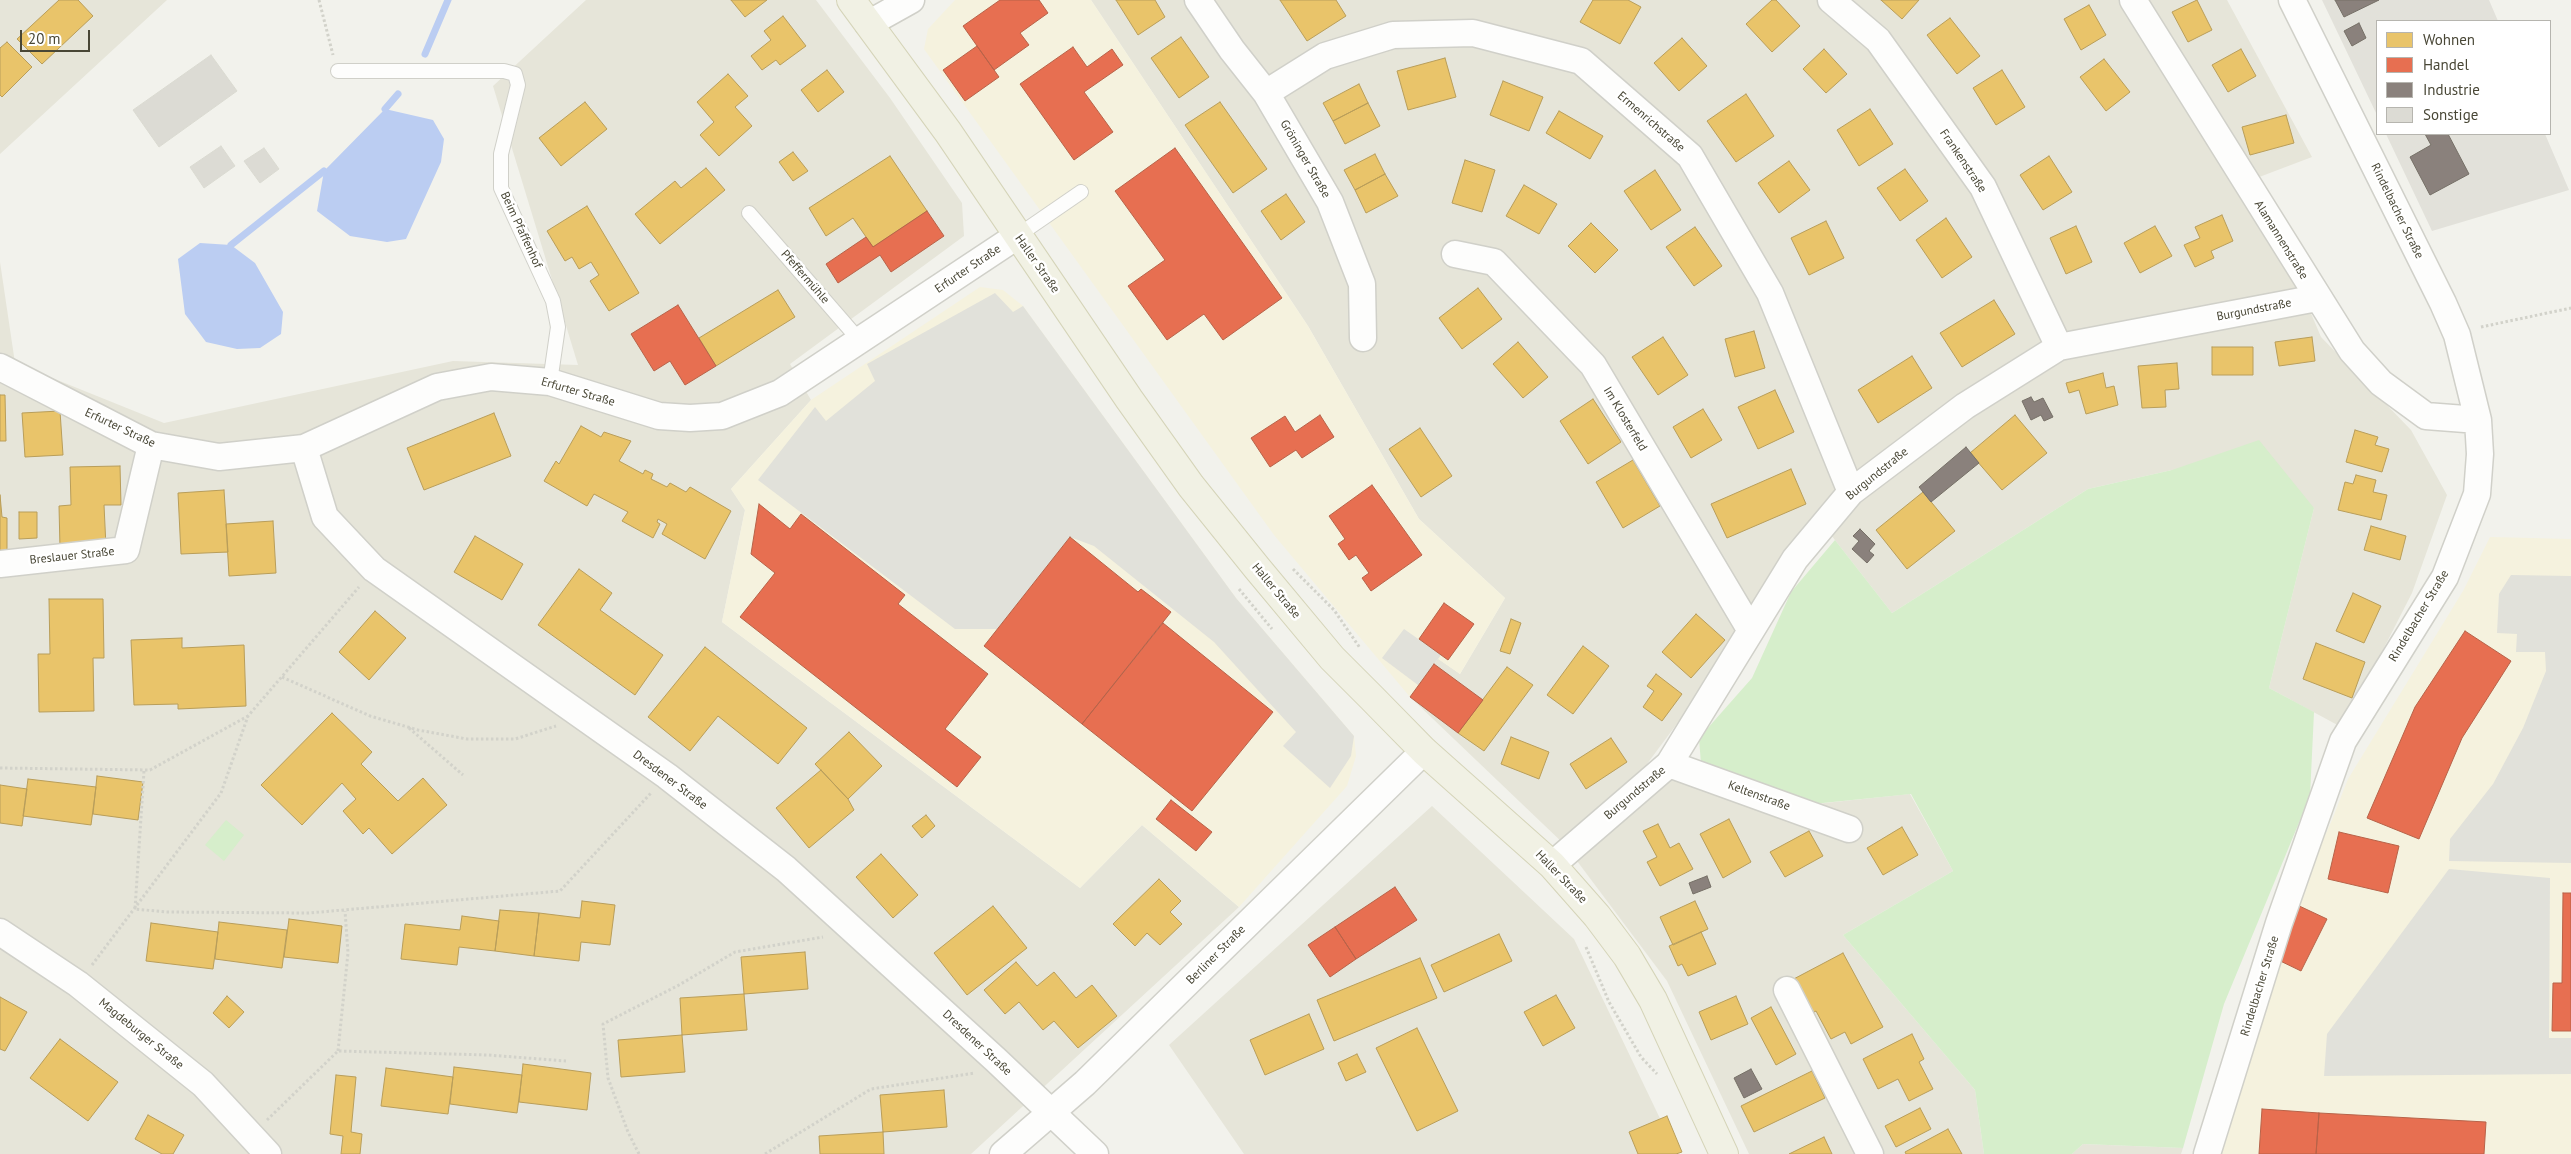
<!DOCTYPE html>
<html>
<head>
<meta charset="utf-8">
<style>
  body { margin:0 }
  #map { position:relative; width:2571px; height:1154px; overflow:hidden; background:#f2f2ec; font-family:"PT Sans",sans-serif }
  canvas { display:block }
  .legend { position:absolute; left:2376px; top:20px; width:175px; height:115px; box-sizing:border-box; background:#fff; border:1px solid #b6b5af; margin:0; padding:6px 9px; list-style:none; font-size:15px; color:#494736 }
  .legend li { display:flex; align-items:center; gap:10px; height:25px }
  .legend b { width:25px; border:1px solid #b6b5af }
  .scale { position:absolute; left:20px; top:30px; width:70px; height:22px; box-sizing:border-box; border:2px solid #494736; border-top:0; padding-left:6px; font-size:15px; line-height:18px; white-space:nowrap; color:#494736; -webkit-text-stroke:4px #fff; paint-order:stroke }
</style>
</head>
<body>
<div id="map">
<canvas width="2571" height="1154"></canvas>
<ul class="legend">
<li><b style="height:14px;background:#e9c46a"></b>Wohnen</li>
<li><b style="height:14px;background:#e76f51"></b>Handel</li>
<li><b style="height:14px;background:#8a817c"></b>Industrie</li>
<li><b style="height:14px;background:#dcdbd4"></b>Sonstige</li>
</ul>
<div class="scale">20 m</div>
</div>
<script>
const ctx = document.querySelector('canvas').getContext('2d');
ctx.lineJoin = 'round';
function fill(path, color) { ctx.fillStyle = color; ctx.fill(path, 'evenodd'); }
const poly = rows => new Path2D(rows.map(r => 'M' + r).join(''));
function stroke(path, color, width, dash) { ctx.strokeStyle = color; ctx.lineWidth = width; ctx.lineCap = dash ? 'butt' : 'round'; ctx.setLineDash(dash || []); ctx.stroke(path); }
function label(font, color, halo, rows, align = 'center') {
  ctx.font = font + ' "PT Sans",sans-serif'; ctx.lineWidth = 5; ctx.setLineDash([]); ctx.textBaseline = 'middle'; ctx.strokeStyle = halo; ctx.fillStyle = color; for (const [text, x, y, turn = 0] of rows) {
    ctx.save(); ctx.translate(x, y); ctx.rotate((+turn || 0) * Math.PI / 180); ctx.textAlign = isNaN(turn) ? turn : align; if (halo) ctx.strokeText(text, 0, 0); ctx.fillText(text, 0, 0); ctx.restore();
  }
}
const residential = poly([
  [0,0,167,0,0,154],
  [586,0,816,0,890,98,962,203,964,236,790,364,811,400,731,489,745,510,722,622,1080,888,1142,825,1239,907,971,1154,0,1154,0,262,15,363,164,423,453,361,578,365,493,86],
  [1091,0,2227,0,2312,157,2254,179,2321,337,2411,430,2447,495,2412,593,2343,728,2269,688,2314,508,2172,470,2088,489,1892,613,1824,526,1644,768,1768,809,1910,794,1953,871,1843,935,1975,1090,1984,1154,1749,1154,1667,981,1565,845,1410,697,1438,658,1460,674,1505,598,1419,519,1308,326],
  [1432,806,1574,939,1677,1154,1244,1154,1169,1045],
  [2083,1144,2183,1148,2181,1154,2072,1154]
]);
const commercial = poly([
  [955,0,1091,0,1308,326,1419,519,1505,598,1460,674,1438,659,1410,697,1274,535,924,49,928,29],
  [980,287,1003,290,1023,306,1236,598,1354,736,1356,756,1347,786,1239,907,1142,825,1080,888,722,622,745,510,731,489,811,400],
  [2490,537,2571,539,2571,1154,2217,1154,2270,956,2332,820,2348,779,2463,591]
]);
const industrial = poly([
  [2322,0,2489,0,2498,21,2377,21,2377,115],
  [2386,134,2545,134,2569,190,2432,231]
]);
const green = poly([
  [2259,440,2314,508,2269,688,2314,712,2310,796,2224,1004,2183,1148,2083,1144,2072,1154,1984,1154,1975,1090,1843,935,1953,871,1911,794,1813,804,1701,764,1699,738,1752,678,1791,592,1835,540,1892,613,2088,489,2172,470],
  [226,820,244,835,224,861,205,845]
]);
const parking = poly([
  [995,293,1013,312,1023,306,1236,598,1354,736,1351,756,1330,788,1283,746,1296,732,1214,642,1094,546,1070,537,997,629,955,629,758,480,815,407,826,421,875,381,867,364],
  [2511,575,2571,576,2571,863,2449,861,2450,839,2493,784,2523,728,2546,671,2545,652,2516,652,2517,634,2497,633,2499,594],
  [1404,629,1441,655,1418,685,1382,658],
  [2449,869,2550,878,2549,1038,2571,1038,2571,1074,2324,1076,2327,1034]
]);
const water = poly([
  [385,109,433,120,444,139,441,162,406,239,387,242,350,236,317,211,324,171],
  [200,243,231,245,255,263,283,312,281,334,260,348,237,349,206,342,185,314,178,259]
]);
const homes = poly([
  [59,0,78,0,93,16,42,64,17,39,59,0],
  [731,0,767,0,745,17,731,0],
  [1116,0,1155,0,1165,17,1138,35,1116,0],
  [1280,0,1336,0,1346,16,1307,41,1280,0],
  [1593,0,1628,0,1641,7,1620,44,1580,22,1593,0],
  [1772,0,1776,0,1800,26,1772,52,1746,24,1772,0],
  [1881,0,1919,0,1902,19,1881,0],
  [2197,0,2212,30,2188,42,2172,12,2197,0],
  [2089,5,2106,35,2081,50,2064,19,2089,5],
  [783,16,806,46,780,65,776,60,762,70,751,56,771,40,764,31,783,16],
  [1950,18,1980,56,1957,74,1927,35,1950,18],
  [1181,37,1209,77,1179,98,1151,58,1181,37],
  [1682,38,1707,66,1679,91,1654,63,1682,38],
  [7,42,32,67,2,97,0,95,0,48,7,42],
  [1824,49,1847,74,1826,93,1803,69,1824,49],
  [2241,49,2256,76,2228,92,2212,65,2241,49],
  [1445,58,1456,97,1408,110,1397,71,1445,58],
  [2104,59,2130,92,2106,111,2080,77,2104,59],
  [827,70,844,92,818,112,801,90,827,70],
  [2002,70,2025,107,1996,125,1973,88,2002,70],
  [728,74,748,96,735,107,752,126,719,156,700,135,714,122,697,102,728,74],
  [1503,81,1543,97,1529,131,1490,115,1503,81],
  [1359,84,1368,103,1333,121,1323,103,1359,84],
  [1746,94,1774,136,1736,162,1707,121,1746,94],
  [585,102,607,129,561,166,539,138,585,102],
  [1220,102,1267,169,1233,193,1185,125,1220,102],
  [1368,103,1380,126,1345,144,1333,121,1368,103],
  [1870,109,1893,144,1859,166,1837,130,1870,109],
  [1559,111,1603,136,1590,159,1546,133,1559,111],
  [2286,115,2294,143,2250,155,2242,127,2286,115],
  [793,152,808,171,793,181,779,162,793,152],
  [1375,154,1385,174,1355,190,1344,170,1375,154],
  [890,156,927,211,873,247,853,218,826,236,809,208,890,156],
  [2049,156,2072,192,2043,210,2020,175,2049,156],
  [1465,160,1495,170,1482,212,1452,203,1465,160],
  [1789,161,1810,190,1779,213,1758,183,1789,161],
  [706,168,725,190,660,244,635,214,675,181,681,188,706,168],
  [1905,169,1928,201,1900,221,1877,188,1905,169],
  [1655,170,1681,210,1651,230,1624,191,1655,170],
  [1385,174,1398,196,1366,213,1355,190,1385,174],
  [1524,185,1557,204,1539,234,1506,216,1524,185],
  [1286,194,1305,222,1281,240,1261,211,1286,194],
  [587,206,639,293,609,311,590,281,599,275,591,262,579,269,572,257,565,261,547,231,587,206],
  [2222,215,2233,241,2211,251,2214,258,2195,267,2184,245,2200,238,2195,227,2222,215],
  [1946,218,1972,257,1942,278,1916,240,1946,218],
  [1826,221,1844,258,1809,275,1791,238,1826,221],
  [1591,223,1618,250,1595,273,1568,246,1591,223],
  [2076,226,2092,262,2066,274,2050,238,2076,226],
  [2155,226,2172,256,2140,273,2124,243,2155,226],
  [1695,227,1722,266,1694,286,1666,247,1695,227],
  [1478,288,1502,319,1462,349,1439,318,1478,288],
  [778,290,795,317,716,366,699,338,778,290],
  [1994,300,2015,334,1962,367,1940,333,1994,300],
  [1754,331,1765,368,1735,377,1725,339,1754,331],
  [1663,337,1688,375,1658,395,1632,357,1663,337],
  [2312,337,2315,361,2279,366,2275,342,2312,337],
  [1518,342,1548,377,1523,398,1493,364,1518,342],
  [2212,347,2253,347,2253,375,2212,375,2212,347],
  [1912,356,1932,388,1878,423,1858,390,1912,356],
  [2177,363,2179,389,2165,390,2166,407,2142,408,2138,366,2177,363],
  [2103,373,2106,388,2114,386,2118,405,2086,414,2079,390,2069,393,2066,383,2103,373],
  [1775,390,1794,432,1758,449,1738,407,1775,390],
  [0,395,5,395,6,441,0,441,0,395],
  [1593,399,1621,442,1588,464,1560,421,1593,399],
  [1703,409,1722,440,1691,458,1673,427,1703,409],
  [60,411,63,455,25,457,22,413,60,411],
  [494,413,511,456,424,490,407,448,494,413],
  [2015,415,2047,453,2002,490,1970,453,2015,415],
  [581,426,601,437,604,432,631,441,619,461,643,474,645,470,653,474,651,479,667,487,670,483,686,492,690,487,731,511,705,559,662,534,667,524,658,519,657,522,660,524,653,538,622,521,628,512,594,494,587,506,544,481,556,461,559,464,581,426],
  [1420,428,1452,476,1421,497,1389,449,1420,428],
  [2355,430,2378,437,2375,445,2389,449,2382,472,2346,462,2355,430],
  [1633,460,1660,506,1623,528,1596,482,1633,460],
  [120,466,121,505,104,505,106,547,60,548,59,506,71,505,70,467,120,466],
  [1791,469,1806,504,1727,538,1711,504,1791,469],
  [2356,475,2376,480,2373,492,2387,495,2381,520,2338,510,2345,482,2353,484,2356,475],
  [224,490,228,552,181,554,178,493,224,490],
  [1923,492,1955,531,1907,569,1876,530,1923,492],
  [0,495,2,517,7,518,7,551,0,551,0,495],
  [19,512,37,512,37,538,19,539,19,512],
  [273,521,276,573,229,576,226,524,273,521],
  [2371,526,2406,536,2400,560,2364,550,2371,526],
  [475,536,523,564,502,600,454,572,475,536],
  [579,569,612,593,600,610,663,655,635,695,538,625,579,569],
  [2353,593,2381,606,2364,643,2336,631,2353,593],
  [49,599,103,599,104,658,93,658,94,711,39,712,38,654,50,654,49,599],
  [375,611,406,638,369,680,339,652,375,611],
  [1696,614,1725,640,1691,678,1662,652,1696,614],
  [1511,619,1521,623,1510,654,1500,651,1511,619],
  [182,638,182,648,244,645,246,706,178,709,178,704,134,705,131,640,182,638],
  [2316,643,2365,662,2352,698,2303,679,2316,643],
  [1583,646,1609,666,1573,714,1547,695,1583,646],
  [705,647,807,728,778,764,718,716,690,751,648,717,705,647],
  [1507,667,1533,685,1484,751,1458,733,1507,667],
  [1656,674,1682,694,1662,721,1643,707,1654,691,1647,686,1656,674],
  [332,713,372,752,361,764,398,801,423,778,447,805,392,854,369,828,363,834,343,811,356,799,342,783,302,825,261,785,332,713],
  [849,732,882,766,848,799,815,764,849,732],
  [1511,737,1549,752,1539,779,1501,764,1511,737],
  [1611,738,1627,762,1586,789,1570,764,1611,738],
  [821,770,848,799,854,810,809,848,776,808,821,770],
  [97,776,143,782,138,820,93,814,97,776],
  [28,779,96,787,91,825,23,816,28,779],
  [0,785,27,789,22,826,0,823,0,785],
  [926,815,935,826,922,838,912,826,926,815],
  [1729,819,1751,862,1723,878,1700,834,1729,819],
  [1658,824,1670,848,1679,843,1693,869,1660,886,1647,862,1657,857,1643,831,1658,824],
  [1902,827,1918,855,1883,875,1867,848,1902,827],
  [1809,831,1823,856,1785,877,1770,852,1809,831],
  [881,854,918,895,893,918,856,877,881,854],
  [1159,879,1181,901,1170,912,1182,924,1160,945,1147,933,1135,946,1113,924,1159,879],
  [582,901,615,905,610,945,581,942,579,961,534,956,539,913,580,918,582,901],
  [1695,901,1708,929,1673,945,1660,917,1695,901],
  [993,906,1027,948,967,995,934,953,993,906],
  [500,910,539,913,534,956,495,951,500,910],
  [462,916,499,921,495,951,459,947,457,965,401,959,405,924,460,930,462,916],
  [289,919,342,926,338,963,284,957,289,919],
  [219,922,287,930,282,968,215,959,219,922],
  [151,923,218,932,213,969,146,961,151,923],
  [1701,932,1716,964,1688,976,1682,964,1678,966,1669,946,1701,932],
  [1499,934,1512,961,1444,992,1431,965,1499,934],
  [805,952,808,989,744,994,741,957,805,952],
  [1843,953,1883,1027,1851,1044,1845,1032,1831,1039,1816,1011,1807,1016,1788,982,1843,953],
  [1420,958,1437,998,1334,1041,1317,1000,1420,958],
  [1016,962,1037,986,1054,972,1076,998,1092,985,1117,1016,1078,1048,1054,1021,1043,1030,1019,1002,1005,1014,984,990,1016,962],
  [744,994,747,1030,682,1035,680,998,744,994],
  [1556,995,1575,1028,1543,1046,1524,1012,1556,995],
  [227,996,244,1012,229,1028,213,1013,227,996],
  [1736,996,1748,1024,1711,1040,1699,1012,1736,996],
  [0,997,27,1012,5,1051,0,1049,0,997],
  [1771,1007,1796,1054,1776,1065,1751,1018,1771,1007],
  [1309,1014,1324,1049,1265,1075,1250,1040,1309,1014],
  [1417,1028,1458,1111,1417,1131,1376,1048,1417,1028],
  [1912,1034,1924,1059,1919,1062,1933,1089,1909,1101,1898,1079,1878,1089,1863,1059,1912,1034],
  [682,1035,685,1072,621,1077,618,1040,682,1035],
  [60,1039,118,1082,88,1121,30,1078,60,1039],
  [1357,1054,1366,1072,1346,1081,1338,1063,1357,1054],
  [523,1064,591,1073,587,1110,519,1102,523,1064],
  [454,1067,522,1075,517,1113,450,1104,454,1067],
  [386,1068,453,1077,448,1114,381,1106,386,1068],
  [1812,1071,1825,1098,1754,1132,1741,1106,1812,1071],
  [336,1075,356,1077,351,1132,362,1134,360,1154,341,1154,343,1136,330,1134,336,1075],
  [944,1090,947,1127,883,1132,880,1095,944,1090],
  [1920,1108,1931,1129,1896,1147,1885,1126,1920,1108],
  [148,1115,184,1135,173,1154,162,1154,135,1139,148,1115],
  [1667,1116,1682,1152,1676,1154,1638,1154,1629,1132,1667,1116],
  [1948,1129,1962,1154,1906,1154,1905,1152,1948,1129],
  [883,1132,884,1154,820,1154,819,1136,883,1132],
  [1824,1137,1832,1154,1789,1154,1824,1137]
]);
const shops = poly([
  [1000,0,1039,0,1048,13,1020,33,1029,45,994,70,963,26,1000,0],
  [977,46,999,77,965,101,943,70,977,46],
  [1073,47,1087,67,1112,49,1123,65,1084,92,1113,132,1074,160,1020,84,1073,47],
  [1175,148,1282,298,1223,340,1204,314,1167,340,1128,286,1165,260,1115,191,1175,148],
  [927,211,944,236,891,272,880,255,838,283,826,264,866,237,873,247,927,211],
  [678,305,716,366,685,385,670,361,654,371,631,334,678,305],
  [1320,415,1334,437,1302,458,1296,450,1270,467,1251,438,1285,416,1295,432,1320,415],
  [1372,485,1422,555,1371,591,1362,578,1369,573,1356,555,1349,560,1338,544,1345,539,1329,516,1372,485],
  [759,504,790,529,801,514,905,595,898,604,988,674,945,729,981,757,957,787,740,617,775,573,751,554,759,504],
  [1070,537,1138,592,1141,589,1171,612,1082,724,984,646,1070,537],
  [1444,603,1474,624,1448,660,1419,639,1444,603],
  [1163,623,1273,712,1192,811,1082,724,1163,623],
  [2465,631,2511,661,2462,738,2419,839,2367,818,2415,707,2465,631],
  [1434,664,1483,700,1458,733,1410,697,1434,664],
  [1171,800,1212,832,1196,851,1156,819,1171,800],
  [2339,832,2399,846,2388,893,2328,879,2339,832],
  [1395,887,1417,920,1356,959,1335,927,1395,887],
  [2563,893,2571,893,2571,1031,2552,1031,2553,983,2562,983,2563,893],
  [2295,904,2327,919,2301,971,2270,956,2295,904],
  [1335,927,1356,959,1330,977,1308,945,1335,927],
  [2262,1109,2319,1113,2316,1154,2259,1154,2262,1109],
  [2319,1113,2486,1122,2484,1154,2316,1154,2319,1113]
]);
const industry = poly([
  [2335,0,2379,0,2344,17,2335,0],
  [2359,23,2366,38,2352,46,2344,31,2359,23],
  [2425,134,2448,134,2469,174,2430,195,2410,157,2431,145,2425,134],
  [2031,397,2034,402,2043,398,2053,417,2044,421,2041,415,2031,420,2022,401,2031,397],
  [1966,447,1979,463,1931,502,1919,487,1966,447],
  [1860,529,1875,544,1869,551,1874,555,1867,563,1852,549,1859,541,1853,536,1860,529],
  [1707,876,1711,887,1693,894,1689,883,1707,876],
  [1751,1069,1762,1089,1744,1098,1734,1078,1751,1069]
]);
const stream = poly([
  [425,54,448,0],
  [385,109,398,94],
  [231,245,324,171]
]);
const building = poly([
  [211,55,237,91,159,147,133,110,211,55],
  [221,146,235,166,204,188,190,167,221,146],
  [264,148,279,169,260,183,244,161,264,148]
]);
const path = poly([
  [319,0,333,55],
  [2481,327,2571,308],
  [1293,569,1334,610,1360,648],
  [1239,589,1272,629],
  [282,677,370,716,418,730,467,739,515,739,556,726],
  [409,728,463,775],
  [0,768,150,770,248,716],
  [144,771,135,909,166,912,309,913,560,891,651,793],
  [1586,947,1609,1002,1641,1057,1657,1074],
  [92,965,221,793,248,716,359,587],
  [338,1051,348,953,345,911],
  [267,1120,338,1051,488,1055,566,1061],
  [639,1154,628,1132,608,1078,603,1024,679,985,735,952,823,937],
  [765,1154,871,1089,975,1073]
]);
const lane = poly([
  [338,71,504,71,515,74,518,85,501,154,501,188,553,301,558,327,550,382],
  [749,213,860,341],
  [1017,236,1081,192]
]);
const street = poly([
  [1198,0,1232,50,1266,93,1330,202,1362,284,1363,338],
  [1831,0,1878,40,1983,187,2059,347],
  [2133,0,2352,351,2381,383,2426,416,2478,420],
  [868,24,911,0],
  [1266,93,1325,56,1393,35,1473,33,1581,61,1690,156,1770,293,1851,492],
  [1455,254,1494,262,1593,365,1750,629],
  [0,367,151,445,219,457,304,448,437,387,491,377,550,382,659,416,690,418,722,416,780,393,1017,236],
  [304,448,325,517,374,569,667,776,786,869,996,1060,1095,1154],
  [0,564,126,550,151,445],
  [1669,764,1849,829],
  [1552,865,1669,764,1795,559,1851,492,1965,406,2059,347,2317,298],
  [0,932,78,984,203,1084,268,1154],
  [1787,990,1870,1154],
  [1003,1154,1085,1083,1424,751],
  [2207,1154,2279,923,2343,741,2445,577,2477,494,2480,454,2478,420,2457,335,2443,303,2292,0]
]);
const primary = poly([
  [851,0,948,132,1129,399,1191,486,1257,568,1332,658,1372,698,1424,751,1552,865,1597,916,1627,956,1653,1000,1724,1154]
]);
const streetNames = [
  ["Ermenrichstraße",1651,122,41],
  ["Gröninger Straße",1305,159,60],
  ["Frankenstraße",1963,161,56],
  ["Rindelbacher Straße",2397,211,64],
  ["Beim Pfaffenhof",521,230,65],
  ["Alamannenstraße",2281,240,58],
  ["Haller Straße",1037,264,55],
  ["Erfurter Straße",968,269,-34],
  ["Pfeffermühle",805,277,49],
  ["Burgundstraße",2254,310,-11],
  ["Erfurter Straße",578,392,16],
  ["Im Klosterfeld",1625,419,59],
  ["Erfurter Straße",120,428,25],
  ["Burgundstraße",1877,474,-39],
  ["Breslauer Straße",72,556,-6],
  ["Haller Straße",1276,591,50],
  ["Rindelbacher Straße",2419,616,-59],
  ["Dresdener Straße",670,780,37],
  ["Burgundstraße",1635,793,-40],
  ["Keltenstraße",1759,796,20],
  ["Haller Straße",1561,877,46],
  ["Berliner Straße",1216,955,-45],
  ["Rindelbacher Straße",2260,986,-73],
  ["Magdeburger Straße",141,1034,39],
  ["Dresdener Straße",977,1043,43]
];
fill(residential, '#e6e5d9');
fill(commercial, '#f5f2de');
fill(industrial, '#e2e1da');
fill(green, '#d6eecb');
fill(parking, '#e1e1da');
fill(water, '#bbcdf2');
fill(homes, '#e9c46a');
stroke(homes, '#b99e5a', 1);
fill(shops, '#e76f51');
stroke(shops, '#b86349', 1);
fill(industry, '#8a817c');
stroke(industry, '#767067', 1);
stroke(stream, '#bbcdf2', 7);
fill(building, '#dcdbd4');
stroke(building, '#dadad1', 1);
stroke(lane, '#d0d0c9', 16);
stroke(street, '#d0d0c9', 29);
stroke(primary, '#d5d4b8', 30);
stroke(path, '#d2d2ca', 3, [2.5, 2.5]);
stroke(lane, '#fdfdfc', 14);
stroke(street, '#fdfdfc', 26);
stroke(primary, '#f1f1e4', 28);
label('12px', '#494736', '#fff', streetNames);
</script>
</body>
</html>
